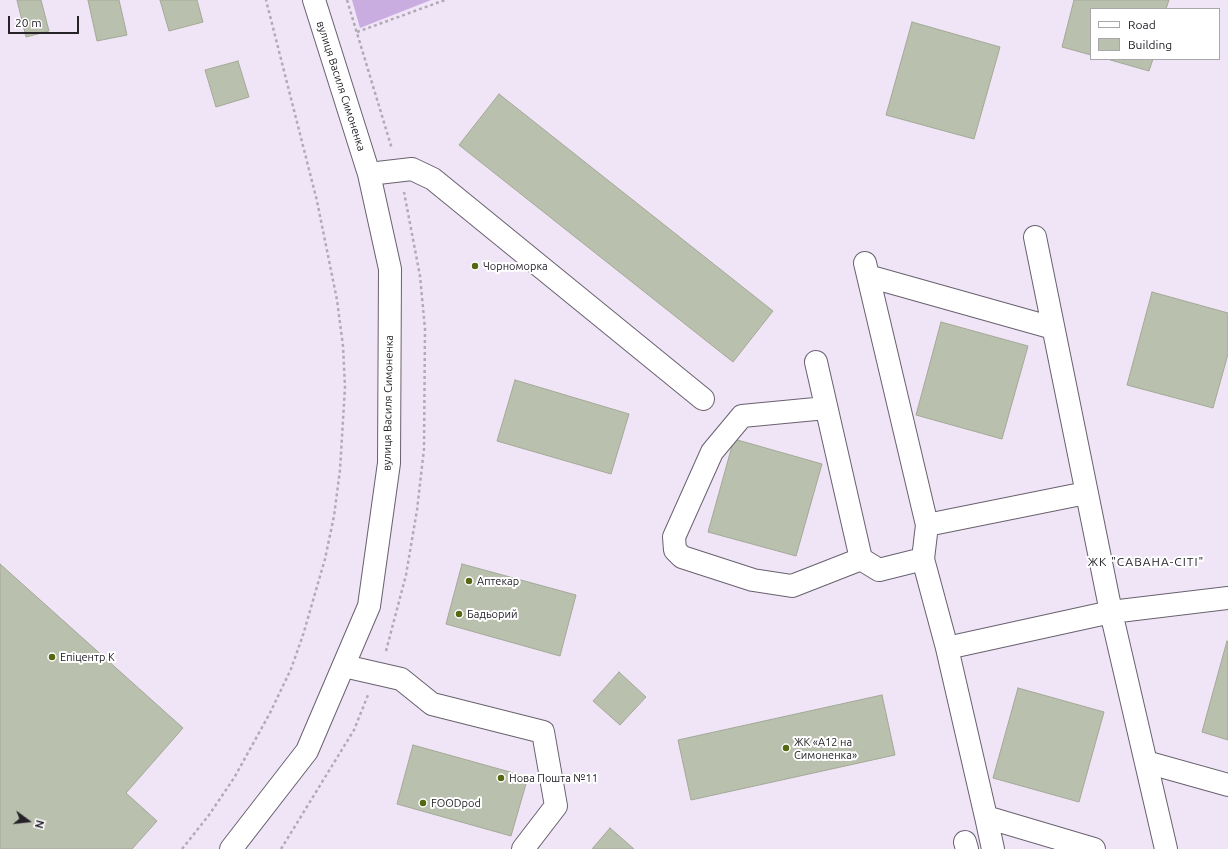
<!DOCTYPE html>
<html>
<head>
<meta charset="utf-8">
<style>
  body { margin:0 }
  #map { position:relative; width:1228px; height:849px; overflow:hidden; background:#efe5f6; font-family:Ubuntu,sans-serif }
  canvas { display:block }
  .legend { position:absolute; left:1090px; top:8px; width:130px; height:52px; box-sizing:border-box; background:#fff; border:1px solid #a8a7a9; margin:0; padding:5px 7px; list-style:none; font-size:12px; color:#252228 }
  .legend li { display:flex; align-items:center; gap:8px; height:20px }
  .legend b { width:20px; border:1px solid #a8a7a9 }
  .north { position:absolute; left:8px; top:801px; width:40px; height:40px; -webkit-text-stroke:3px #fff; paint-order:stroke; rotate:105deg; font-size:11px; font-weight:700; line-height:16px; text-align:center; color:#252228 }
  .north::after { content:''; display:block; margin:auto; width:14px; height:18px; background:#252228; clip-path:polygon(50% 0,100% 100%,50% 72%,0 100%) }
  .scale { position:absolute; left:8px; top:16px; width:71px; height:18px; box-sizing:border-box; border:2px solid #252228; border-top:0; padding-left:5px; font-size:12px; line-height:14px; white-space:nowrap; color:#252228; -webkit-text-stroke:3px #fff; paint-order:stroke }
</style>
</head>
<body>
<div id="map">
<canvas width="1228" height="849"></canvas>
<ul class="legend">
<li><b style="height:5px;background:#fff"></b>Road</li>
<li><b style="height:11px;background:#bac0ae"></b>Building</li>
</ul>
<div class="north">N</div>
<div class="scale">20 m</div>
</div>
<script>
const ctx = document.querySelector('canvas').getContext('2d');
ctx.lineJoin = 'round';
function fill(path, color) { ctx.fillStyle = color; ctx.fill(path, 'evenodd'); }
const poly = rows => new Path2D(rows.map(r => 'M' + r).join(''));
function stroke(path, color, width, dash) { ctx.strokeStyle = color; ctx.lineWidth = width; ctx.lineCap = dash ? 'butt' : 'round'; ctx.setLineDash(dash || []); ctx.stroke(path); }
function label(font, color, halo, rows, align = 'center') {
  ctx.font = font + ' Ubuntu,sans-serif'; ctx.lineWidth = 4; ctx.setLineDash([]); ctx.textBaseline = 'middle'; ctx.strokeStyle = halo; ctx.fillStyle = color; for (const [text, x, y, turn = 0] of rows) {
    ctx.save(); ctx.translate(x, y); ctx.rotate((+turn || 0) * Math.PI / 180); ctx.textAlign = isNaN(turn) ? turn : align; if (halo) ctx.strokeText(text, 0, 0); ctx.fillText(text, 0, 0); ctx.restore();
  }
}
const forest = poly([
  [352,0,431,0,360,28]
]);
const building = poly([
  [17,0,41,0,49,31,26,37,17,0],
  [88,0,119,0,127,35,97,41,88,0],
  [160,0,197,0,203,22,169,31,160,0],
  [1074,0,1169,0,1166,9,1091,9,1091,55,1062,47,1074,0],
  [912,22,1000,47,974,139,886,115,912,22],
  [1107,59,1153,59,1149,71,1107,59],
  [238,61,249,97,216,107,205,70,238,61],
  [499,94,773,311,733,362,459,145,499,94],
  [1152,292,1228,313,1228,354,1213,408,1127,385,1152,292],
  [941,322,1028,346,1002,439,916,415,941,322],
  [515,380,629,414,611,474,497,441,515,380],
  [734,439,822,464,796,556,708,532,734,439],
  [0,564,183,728,126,793,157,821,132,849,0,849,0,564],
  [462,564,576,595,560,656,446,624,462,564],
  [1227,641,1228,642,1228,740,1202,732,1227,641],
  [619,672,646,697,620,725,593,701,619,672],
  [1018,688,1104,712,1079,802,993,778,1018,688],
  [882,695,895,755,691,800,678,740,882,695],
  [413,745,528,777,511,836,397,804,413,745],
  [610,828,634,849,592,849,610,828]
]);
const path = poly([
  [347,0,392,149],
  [357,32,445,0],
  [386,651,406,575,417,510,424,449,425,329,420,276,404,192],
  [182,849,209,815,234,778,270,713,291,669,303,635,325,559,334,516,340,470,345,387,343,346,337,300,317,201,266,0],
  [281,849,354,730,368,695]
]);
const minor = poly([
  [369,174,412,169,433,179,703,399],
  [1035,237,1111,612,1166,849],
  [865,263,927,525,923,559],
  [868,276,1053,328],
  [816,362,861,559,879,570,923,559,947,648,986,817,1094,849],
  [826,408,742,416,712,452,674,537,675,550,682,557,753,580,792,586,861,559],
  [927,525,1086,493],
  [947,648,1111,612,1228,598],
  [344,666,401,679,432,704,543,732,556,806,523,849],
  [1146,762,1228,785],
  [986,817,993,849],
  [965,842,967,849],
  [231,849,307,751,369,606,389,463,390,269,369,174,314,0]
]);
const markers = [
  [475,266,4,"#566812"],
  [469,581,4,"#566812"],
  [459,614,4,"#566812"],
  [52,657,4,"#566812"],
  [786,748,4,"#566812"],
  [501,778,4,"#566812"],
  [423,803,4,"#566812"]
];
const streetNames = [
  ["вулиця Василя Симоненка",341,86,72],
  ["вулиця Василя Симоненка",388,403,-89]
];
const poiNames = [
  ["Чорноморка",483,266],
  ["Аптекар",477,581],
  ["Бадьорий",467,614],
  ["Епіцентр К",60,657],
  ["ЖК «А12 на",794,742],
  ["Симоненка»",794,755],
  ["Нова Пошта №11",509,778],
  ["FOODpod",431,803]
];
const neighbourhoodNames = [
  ["ЖК \"САВАНА-СІТІ\"",1146,562]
];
fill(forest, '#c9ace0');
fill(building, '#bac0ae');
stroke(building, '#a3a897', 1);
stroke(minor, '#69616f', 24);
stroke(path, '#b2aab7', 2.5, [3, 3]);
stroke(minor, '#fff', 22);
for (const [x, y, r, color] of markers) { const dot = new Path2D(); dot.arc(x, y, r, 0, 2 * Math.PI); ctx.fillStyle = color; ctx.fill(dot); stroke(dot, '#fff', 1.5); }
label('11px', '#252228', '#fff', streetNames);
label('11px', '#252228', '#fff', poiNames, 'left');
ctx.letterSpacing = '1px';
label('12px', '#252228', '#fff', neighbourhoodNames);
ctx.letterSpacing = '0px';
</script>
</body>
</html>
